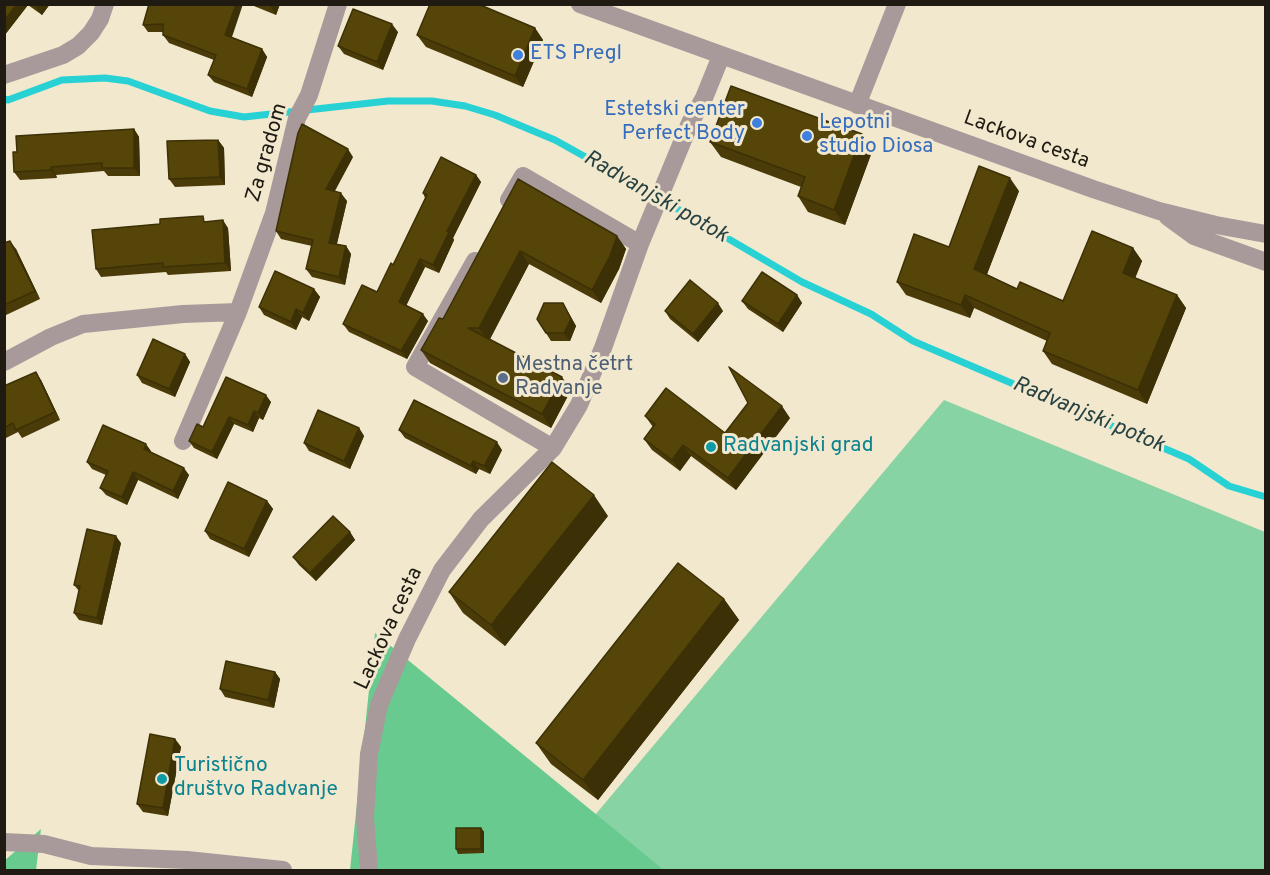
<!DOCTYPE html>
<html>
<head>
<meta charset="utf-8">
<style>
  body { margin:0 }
  #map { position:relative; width:1270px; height:875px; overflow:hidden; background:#f1e8ce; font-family:Overpass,sans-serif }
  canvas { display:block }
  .frame { position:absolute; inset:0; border:6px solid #1f1b12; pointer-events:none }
</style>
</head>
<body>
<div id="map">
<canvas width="1270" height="875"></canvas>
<div class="frame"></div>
</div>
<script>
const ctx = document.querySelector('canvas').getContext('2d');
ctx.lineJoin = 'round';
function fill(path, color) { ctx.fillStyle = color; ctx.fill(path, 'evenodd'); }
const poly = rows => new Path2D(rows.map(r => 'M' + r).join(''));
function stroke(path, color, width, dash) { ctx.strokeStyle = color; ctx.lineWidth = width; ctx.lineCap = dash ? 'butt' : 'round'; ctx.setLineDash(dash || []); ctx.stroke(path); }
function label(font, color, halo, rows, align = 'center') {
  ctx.font = font + ' Overpass,sans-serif'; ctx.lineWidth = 6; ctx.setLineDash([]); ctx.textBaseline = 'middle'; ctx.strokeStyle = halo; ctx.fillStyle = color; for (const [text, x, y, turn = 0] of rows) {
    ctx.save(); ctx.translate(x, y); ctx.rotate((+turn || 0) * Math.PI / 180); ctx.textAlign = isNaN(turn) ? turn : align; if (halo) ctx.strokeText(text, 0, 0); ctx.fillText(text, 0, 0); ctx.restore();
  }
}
const green = poly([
  [944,400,1265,532,1265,870,664,870,595,815]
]);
const forest = poly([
  [375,633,664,870,350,870],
  [41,829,36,870,5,870,4,861]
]);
const stream = poly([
  [4,99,8,100,62,80,105,78,128,81,210,111,244,117,388,101,432,101,465,106,495,115,555,140,659,198,802,282,871,314,913,341,1189,459,1229,486,1266,497]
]);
const minor = poly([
  [580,4,1093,189,1159,211,1216,225,1266,234],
  [4,75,63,55,78,46,91,33,100,19,105,4],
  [857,105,897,4],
  [509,200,523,176,640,244],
  [1168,217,1194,236,1266,262],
  [475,261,415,367,553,448],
  [4,362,51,337,83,324,183,314,238,312],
  [183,441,238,312,274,213,297,118,309,95,338,4],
  [4,842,44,844,91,856,187,860,283,870],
  [369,870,365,817,369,754,379,705,407,639,442,570,481,519,553,448,579,405,603,348,640,244,690,123,704,98,721,56]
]);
const wall = poly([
  [4,4,50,4,42,15,28,5,4,36],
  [149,4,262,49,267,57,252,97,214,82,208,75,214,60,169,43,163,35,163,32,148,32,143,25],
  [249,4,280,4,276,15],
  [535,28,543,40,523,87,426,47,417,35],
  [398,32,383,70,344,54,338,46],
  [134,129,139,137,140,176,108,176,104,171,56,175,57,178,20,180,14,172],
  [862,134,873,149,845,225,808,212,798,196,801,187,721,157,710,142],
  [218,140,224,148,225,185,175,187,169,179],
  [353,157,335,191,347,201,337,244,346,246,351,254,345,285,312,277,306,269,312,246,281,239,276,231],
  [476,175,481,182,453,238,454,240,439,273,425,267,406,306,428,321,407,359,349,332,343,324,377,292,393,265,425,198,423,193],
  [518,179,617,236,626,249,619,269,601,303,529,264,490,339,571,390,551,428,430,363,421,350,443,319],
  [1019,191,987,274,1017,289,1063,301,1133,248,1142,261,1135,278,1177,295,1186,308,1147,404,1052,364,1043,351,1047,341,974,308,970,318,906,295,897,282,949,247],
  [207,221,228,228,231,271,168,275,166,272,101,277,96,269],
  [4,243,16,249,40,299,4,316],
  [314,289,320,297,309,321,302,317,296,330,264,315,259,307],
  [797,295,802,303,783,332,748,309,742,301],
  [563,303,576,326,570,341,551,341,537,319],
  [665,311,723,311,698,342,670,319],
  [185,354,190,362,175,397,142,383,137,375],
  [226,377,271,402,263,420,259,418,253,432,234,424,217,459,194,448,189,441,203,427],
  [41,380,60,420,22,438,18,432,4,439,4,386],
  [645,416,725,433,790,418,736,490,691,456,680,471,652,450,644,439,653,427],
  [359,428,364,436,350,469,309,451,304,443],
  [399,430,502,450,490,474,479,469,476,474,405,438],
  [151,451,151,452,189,475,178,499,138,480,127,505,106,495,100,488,106,475,92,469,87,462],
  [267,501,273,509,249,557,210,539,205,531],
  [608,516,505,646,463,613,449,592],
  [350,532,355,540,316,581,299,565,293,557],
  [121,543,102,625,79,620,74,613,79,591,74,585],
  [724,599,739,620,598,800,551,764,536,743],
  [275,672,280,679,274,708,225,697,220,689],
  [175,739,181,747,168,816,143,812,137,804],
  [481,828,484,832,484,853,458,854,456,849]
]);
const shadedWall = poly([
  [17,4,28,5,4,36,4,21],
  [38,4,50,4,42,15,36,7],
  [236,4,243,4,230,43,225,35],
  [272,4,280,4,276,15,271,7],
  [392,24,398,32,383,70,377,62],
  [535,28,543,40,523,87,515,76],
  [262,49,267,57,252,97,247,89],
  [134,129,139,137,140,176,134,168],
  [862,134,873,149,845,225,834,210],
  [218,140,224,148,225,185,220,177],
  [348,149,353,157,331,197,326,189],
  [51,167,56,175,57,178,51,170],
  [476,175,481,182,453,238,454,240,439,273,433,265,447,231],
  [1010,178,1019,191,984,282,974,269],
  [341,193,347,201,335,251,329,243],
  [223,220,228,228,231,271,225,263],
  [617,236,626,249,619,269,601,303,592,290],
  [10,241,16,249,40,299,35,291],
  [346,246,351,254,345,285,339,277],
  [1133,248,1142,261,1132,286,1123,273],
  [520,251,529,264,489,341,479,328],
  [420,259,425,267,404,310,399,302],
  [314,289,320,297,309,321,303,313],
  [797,295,802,303,783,332,778,324],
  [965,295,974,308,970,318,961,305],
  [1177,295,1186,308,1147,404,1138,390],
  [563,303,576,326,570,341,564,333],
  [718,303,723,311,698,342,693,334],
  [296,309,302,317,296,330,291,322],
  [423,314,428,321,407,359,401,351],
  [185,354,190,362,175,397,169,389],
  [36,372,41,380,60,420,55,412],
  [562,377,571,390,551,428,542,414],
  [266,395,271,402,263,420,258,413],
  [782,406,790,418,736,490,728,478],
  [254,411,259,418,253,432,248,425],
  [229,417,234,424,217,459,212,452],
  [359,428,364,436,350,469,344,461],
  [497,442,502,450,490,474,484,466],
  [146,444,151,451,149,456,144,449],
  [683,445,691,456,680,471,672,460],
  [473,461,479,469,476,474,471,466],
  [184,468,189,475,178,499,173,491],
  [133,472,138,480,127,505,122,497],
  [594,495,608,516,505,646,491,625],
  [267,501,273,509,249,557,244,549],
  [350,532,355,540,316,581,310,573],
  [116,536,121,543,102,625,97,618],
  [724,599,739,620,598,800,583,780],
  [275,672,280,679,274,708,268,700],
  [175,739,181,747,168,816,163,808],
  [481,828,484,832,484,853,481,849]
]);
const building = poly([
  [4,4,17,4,4,21,4,4],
  [149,4,236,4,225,35,262,49,247,89,208,75,216,55,163,35,163,24,143,25,149,4],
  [430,4,478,4,535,28,515,76,417,35,430,4],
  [353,9,392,24,377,62,338,46,353,9],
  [731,86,862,134,834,210,798,196,805,177,710,142,731,86],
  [302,124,348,149,326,189,341,193,329,243,346,246,339,277,306,269,313,240,276,231,298,133,302,124],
  [134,129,134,168,102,168,102,163,51,167,51,170,14,172,13,152,17,152,16,136,134,129],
  [218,140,220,177,169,179,167,141,218,140],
  [441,157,476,175,447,231,449,232,433,265,420,259,399,302,423,314,401,351,343,324,362,285,377,292,391,263,393,265,427,195,423,193,441,157],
  [979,166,1010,178,974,269,1017,289,1020,282,1063,301,1092,231,1133,248,1123,273,1177,295,1138,390,1043,351,1050,333,965,295,961,305,897,282,914,234,949,247,979,166],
  [518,179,617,236,610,256,592,290,520,251,479,328,468,328,562,377,542,414,421,350,439,318,443,319,518,179],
  [203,216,204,222,223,220,225,263,163,267,163,263,96,269,92,230,160,224,160,219,203,216],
  [10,241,35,291,4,305,4,243,10,241],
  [275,271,314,289,303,313,296,309,291,322,259,307,275,271],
  [762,272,797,295,778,324,742,301,762,272],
  [690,280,718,303,693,334,665,311,690,280],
  [544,303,563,303,571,319,564,333,546,333,537,319,544,303],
  [153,339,185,354,169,389,137,375,153,339],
  [729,367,782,406,728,478,683,445,672,460,644,439,655,424,645,416,666,388,725,433,748,403,729,367],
  [36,372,55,412,16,430,13,423,4,428,4,386,36,372],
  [226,377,266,395,258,413,254,411,248,425,229,417,212,452,189,441,197,424,203,427,226,377],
  [414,400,497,442,484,466,473,461,471,466,399,430,414,400],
  [318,410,359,428,344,461,304,443,318,410],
  [103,425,146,444,144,449,184,468,173,491,133,472,122,497,100,488,108,471,87,462,103,425],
  [552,462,594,495,491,625,449,592,552,462],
  [228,482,267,501,244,549,205,531,228,482],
  [333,516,350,532,310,573,293,557,333,516],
  [87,529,116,536,97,618,74,613,80,586,74,585,87,529],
  [678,563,724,599,583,780,536,743,678,563],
  [226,661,275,672,268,700,220,689,226,661],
  [150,734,175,739,163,808,137,804,150,734],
  [456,828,481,828,481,849,456,849,456,828]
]);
const markers = [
  [518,55,6,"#3f7fe0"],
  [757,123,6,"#3f7fe0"],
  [807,136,6,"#3f7fe0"],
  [503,378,6,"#5c6f8a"],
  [711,447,6,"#0f9aa8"],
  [162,779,6,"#0f9aa8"]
];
const shopNames = [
  ["ETS Pregl",530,55],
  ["Estetski center",745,111,"right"],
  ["Perfect Body",745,135,"right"],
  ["Lepotni",819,124],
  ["studio Diosa",819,148]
];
const streetNames = [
  ["Lackova cesta",1026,141,20],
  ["Za gradom",268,153,-74],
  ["Lackova cesta",390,629,-65]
];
const serviceNames = [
  ["Mestna četrt",515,366],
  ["Radvanje",515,390]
];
const cultureNames = [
  ["Radvanjski grad",723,447],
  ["Turistično",174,767],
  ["društvo Radvanje",174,791]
];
const waterNames = [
  ["Radvanjski potok",655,198,30],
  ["Radvanjski potok",1088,416,23]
];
fill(green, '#88d3a3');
fill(forest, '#68ca8f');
stroke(stream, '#28d1d3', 7);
stroke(minor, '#a89a9b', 18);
fill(wall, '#4a3b08');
fill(shadedWall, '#3c3006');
fill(building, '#564509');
stroke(building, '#3c3006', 1.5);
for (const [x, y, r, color] of markers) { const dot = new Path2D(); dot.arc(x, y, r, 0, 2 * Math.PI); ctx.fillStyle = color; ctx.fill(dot); stroke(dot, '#f1e8ce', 2); }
label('21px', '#366cbe', '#f1e8ce', shopNames, 'left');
label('21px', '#1f1b12', '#f1e8ce', streetNames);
label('21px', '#4e5e75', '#f1e8ce', serviceNames, 'left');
label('21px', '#0d838f', '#f1e8ce', cultureNames, 'left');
label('italic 22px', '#284242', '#f1e8ce', waterNames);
</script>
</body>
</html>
